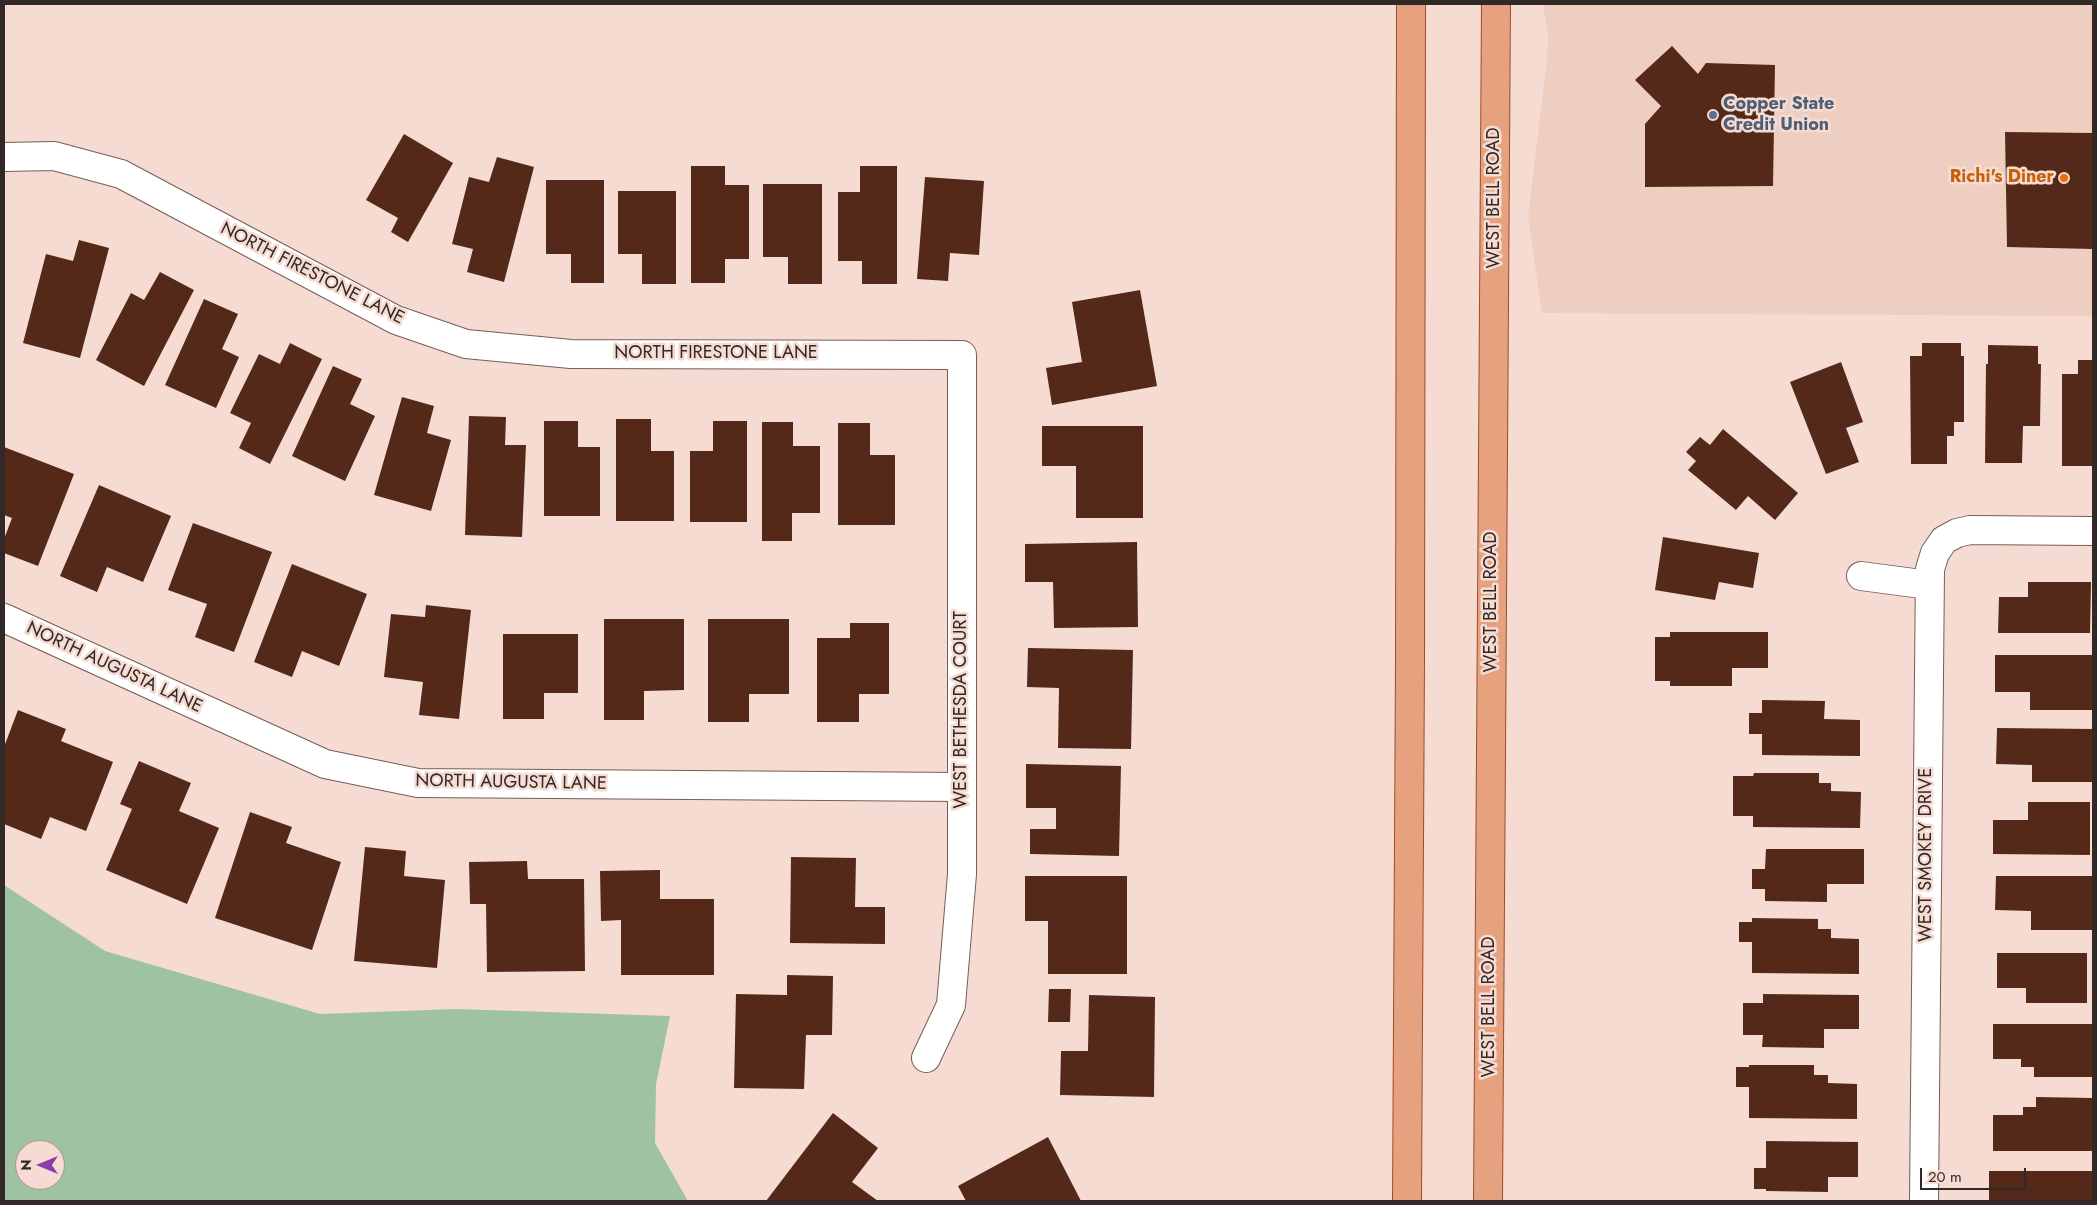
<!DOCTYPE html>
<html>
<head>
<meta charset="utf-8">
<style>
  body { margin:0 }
  #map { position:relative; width:2097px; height:1205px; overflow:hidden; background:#f5dbd2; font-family:Jost,sans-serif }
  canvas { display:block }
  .frame { position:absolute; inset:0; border:5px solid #322825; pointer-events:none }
  .north { position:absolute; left:15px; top:1140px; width:50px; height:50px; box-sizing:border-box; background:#f5dbd2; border:1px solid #a7938d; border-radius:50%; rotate:270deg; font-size:14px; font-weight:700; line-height:20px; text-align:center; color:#322825 }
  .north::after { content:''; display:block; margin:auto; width:18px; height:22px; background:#8c3dad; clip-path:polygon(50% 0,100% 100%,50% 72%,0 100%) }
  .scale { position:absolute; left:1920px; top:1168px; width:106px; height:22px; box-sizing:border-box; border:2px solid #322825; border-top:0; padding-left:6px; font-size:15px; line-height:18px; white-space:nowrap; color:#322825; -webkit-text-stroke:4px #f5dbd2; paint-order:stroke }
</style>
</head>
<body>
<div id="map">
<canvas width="2097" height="1205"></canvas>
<div class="frame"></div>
<div class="north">N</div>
<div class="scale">20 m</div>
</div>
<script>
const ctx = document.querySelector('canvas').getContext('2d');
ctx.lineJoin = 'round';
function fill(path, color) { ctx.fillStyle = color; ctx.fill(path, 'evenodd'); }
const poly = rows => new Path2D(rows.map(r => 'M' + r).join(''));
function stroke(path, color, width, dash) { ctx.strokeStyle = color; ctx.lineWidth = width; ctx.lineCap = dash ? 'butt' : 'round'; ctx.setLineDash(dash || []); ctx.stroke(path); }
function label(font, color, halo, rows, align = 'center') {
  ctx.font = font + ' Jost,sans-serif'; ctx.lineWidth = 5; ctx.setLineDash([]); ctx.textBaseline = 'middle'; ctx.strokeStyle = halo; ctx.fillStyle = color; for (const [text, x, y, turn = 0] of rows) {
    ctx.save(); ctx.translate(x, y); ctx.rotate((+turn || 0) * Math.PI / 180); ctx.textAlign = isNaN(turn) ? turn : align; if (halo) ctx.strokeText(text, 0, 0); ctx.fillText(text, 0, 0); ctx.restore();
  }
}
const built = poly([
  [1543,4,2093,4,2093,316,1542,313,1528,216,1547,61,1548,36]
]);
const green = poly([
  [4,885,105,951,320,1014,456,1009,670,1016,656,1084,655,1143,688,1201,4,1201],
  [25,1150,55,1150,55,1180,25,1180]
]);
const building = poly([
  [1672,46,1698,74,1706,63,1775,65,1773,186,1645,187,1645,124,1661,106,1635,80],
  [2005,132,2093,133,2093,249,2007,247],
  [404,134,453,163,408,242,391,232,398,218,366,200],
  [497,157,534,167,504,282,467,272,473,249,452,244,469,177,489,182],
  [691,166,725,166,725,185,749,185,749,259,725,259,725,283,691,283],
  [860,166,897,166,897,284,862,284,862,261,838,261,838,192,860,192],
  [925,177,984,181,979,255,950,253,948,281,917,279],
  [546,180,604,180,604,283,571,283,571,254,546,254],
  [763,184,822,184,822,284,788,284,788,257,763,257],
  [618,191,676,191,676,284,642,284,642,254,618,254],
  [79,240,109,248,80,358,23,343,46,254,73,261],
  [160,272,194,290,144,386,96,360,131,293,144,300],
  [1140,290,1157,386,1052,405,1046,368,1082,362,1072,302],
  [204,299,238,314,222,349,239,357,216,408,165,385],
  [290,343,322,359,270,464,239,448,251,423,230,413,259,354,280,364],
  [1922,343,1961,343,1961,356,1964,356,1964,422,1954,422,1954,436,1947,436,1947,464,1911,464,1910,356,1922,356],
  [1988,345,2038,346,2038,364,2041,364,2040,426,2023,426,2022,463,1985,463,1986,364,1988,364],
  [2078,360,2093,360,2093,466,2062,466,2062,374,2078,374],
  [1841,362,1863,422,1846,428,1859,462,1826,474,1790,382],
  [333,366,362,379,350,404,375,416,345,481,292,456],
  [402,397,434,406,427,433,451,440,431,511,374,495],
  [469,416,506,417,505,445,526,445,522,537,465,535],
  [616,419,651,419,651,451,674,451,674,521,616,521],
  [544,421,578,421,578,447,600,447,600,516,544,516],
  [713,421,747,421,747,522,690,522,690,451,713,451],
  [762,422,793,422,793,446,820,446,820,513,792,513,792,541,762,541],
  [838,423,870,423,870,455,895,455,895,525,838,525],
  [1042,426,1143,426,1143,518,1076,518,1076,466,1042,466],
  [1723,429,1798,493,1775,520,1748,496,1736,510,1688,470,1696,461,1686,452,1700,437,1710,445],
  [4,447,74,474,38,566,4,553,4,539,12,518,4,515],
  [99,485,171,516,143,582,107,567,97,592,60,576],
  [193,523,272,552,234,652,195,637,207,604,168,590],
  [1663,537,1759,553,1753,588,1719,582,1715,600,1655,590],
  [1137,542,1138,627,1054,628,1053,582,1025,582,1025,544],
  [292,564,367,594,339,666,302,651,292,677,254,662],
  [2028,582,2091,582,2090,633,1998,633,1999,597,2028,597],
  [426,605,471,610,459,719,419,715,423,682,384,677,391,614,425,617],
  [604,619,684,619,684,690,644,691,644,720,604,720],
  [708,619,789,619,789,694,749,694,749,722,708,722],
  [850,623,889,623,889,694,859,694,859,722,817,722,817,638,850,638],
  [1670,632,1768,632,1768,668,1732,668,1732,686,1670,686,1670,681,1655,681,1655,637,1670,637],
  [503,634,578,634,578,693,544,693,544,719,503,719],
  [1028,648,1133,650,1131,749,1058,748,1059,688,1027,687],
  [1995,655,2093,655,2093,710,2030,710,2030,692,1995,692],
  [1762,700,1825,701,1824,719,1860,720,1860,756,1762,755,1762,734,1749,734,1749,713,1762,713],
  [18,710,66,729,61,741,113,762,86,831,50,817,41,839,4,824,4,747],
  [1997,728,2093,729,2093,782,2032,782,2032,765,1996,764],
  [139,761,191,783,179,811,219,828,187,904,106,870,132,809,120,804],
  [1026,764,1121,766,1119,856,1030,854,1030,829,1056,829,1056,808,1026,808],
  [1754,773,1819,773,1819,783,1831,783,1831,791,1861,792,1860,828,1753,827,1753,816,1733,816,1733,776,1753,776],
  [2028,802,2090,802,2090,855,1993,854,1993,820,2028,820],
  [250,812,292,827,286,843,341,862,312,950,215,918],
  [365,847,406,851,404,876,445,880,437,968,354,961],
  [1766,849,1864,849,1864,884,1827,884,1827,902,1765,901,1765,889,1752,889,1752,869,1765,869],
  [791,857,856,858,855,907,885,907,885,944,790,943],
  [527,861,528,879,584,879,585,971,487,972,486,904,470,904,469,862],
  [660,870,660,899,714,899,714,975,621,975,621,920,601,921,600,871],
  [1025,876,1127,876,1127,974,1048,974,1048,921,1025,921],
  [1996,876,2093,876,2093,930,2031,930,2031,911,1995,910],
  [1752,918,1818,919,1818,929,1831,929,1831,938,1859,939,1859,974,1752,973,1752,942,1739,942,1739,922,1752,922],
  [1997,953,2087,953,2087,1003,2026,1003,2026,988,1997,988],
  [787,975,833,976,832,1035,806,1035,804,1089,734,1088,736,994,787,995],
  [1049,989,1071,989,1070,1022,1048,1022],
  [1763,994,1859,995,1859,1029,1824,1029,1824,1048,1762,1047,1763,1035,1743,1035,1743,1003,1763,1003],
  [1089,995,1155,997,1154,1097,1060,1095,1061,1051,1088,1051],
  [1993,1024,2093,1024,2093,1077,2034,1077,2034,1067,2021,1067,2021,1059,1993,1059],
  [1749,1065,1814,1065,1814,1075,1828,1075,1828,1083,1857,1084,1857,1119,1749,1118,1749,1087,1736,1087,1736,1067,1749,1067],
  [2036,1097,2093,1098,2093,1151,1993,1151,1993,1115,2023,1115,2023,1107,2036,1107],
  [833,1113,878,1148,852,1182,878,1201,766,1201],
  [1048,1137,1081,1201,966,1201,958,1186],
  [1766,1141,1858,1142,1858,1177,1828,1177,1828,1192,1766,1191,1766,1189,1754,1189,1754,1168,1766,1168],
  [1989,1171,2093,1171,2093,1201,1989,1201]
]);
const street = poly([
  [4,157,54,156,121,174,396,320,466,344,571,354,962,355,962,874,951,1005,926,1058],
  [1861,576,1929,585],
  [4,618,325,764,418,783,962,787],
  [1924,1201,1930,569,1935,553,1944,540,1957,533,1970,530,2093,531]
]);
const primary = poly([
  [1407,1201,1410,661,1411,4],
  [1488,1201,1496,4]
]);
const markers = [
  [1713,115,5,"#5c6f8a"],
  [2064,178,5,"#e8710a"]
];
const serviceNames = [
  ["Copper State",1723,105],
  ["Credit Union",1723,126]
];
const foodNames = [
  ["Richi's Diner",2054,178]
];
const streetNames = [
  ["WEST BELL ROAD",1495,198,-90],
  ["NORTH FIRESTONE LANE",312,274,27],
  ["NORTH FIRESTONE LANE",716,354],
  ["WEST BELL ROAD",1492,602,-90],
  ["NORTH AUGUSTA LANE",114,668,25],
  ["WEST BETHESDA COURT",962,710,-90],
  ["NORTH AUGUSTA LANE",511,783,1],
  ["WEST SMOKEY DRIVE",1927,855,-90],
  ["WEST BELL ROAD",1490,1007,-90]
];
fill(built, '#efcec2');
fill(green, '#9ec2a3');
fill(building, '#54291a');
stroke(street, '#755e57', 30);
stroke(primary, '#9d4e28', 30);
stroke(street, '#fff', 28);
stroke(primary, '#e6a17f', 28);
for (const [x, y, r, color] of markers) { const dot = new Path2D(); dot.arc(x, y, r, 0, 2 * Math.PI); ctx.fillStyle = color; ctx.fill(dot); stroke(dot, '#f5dbd2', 2); }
label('bold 18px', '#4e5e75', '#f5dbd2', serviceNames, 'left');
label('bold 18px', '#c56008', '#f5dbd2', foodNames, 'right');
label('18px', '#322825', '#f5dbd2', streetNames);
</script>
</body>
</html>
